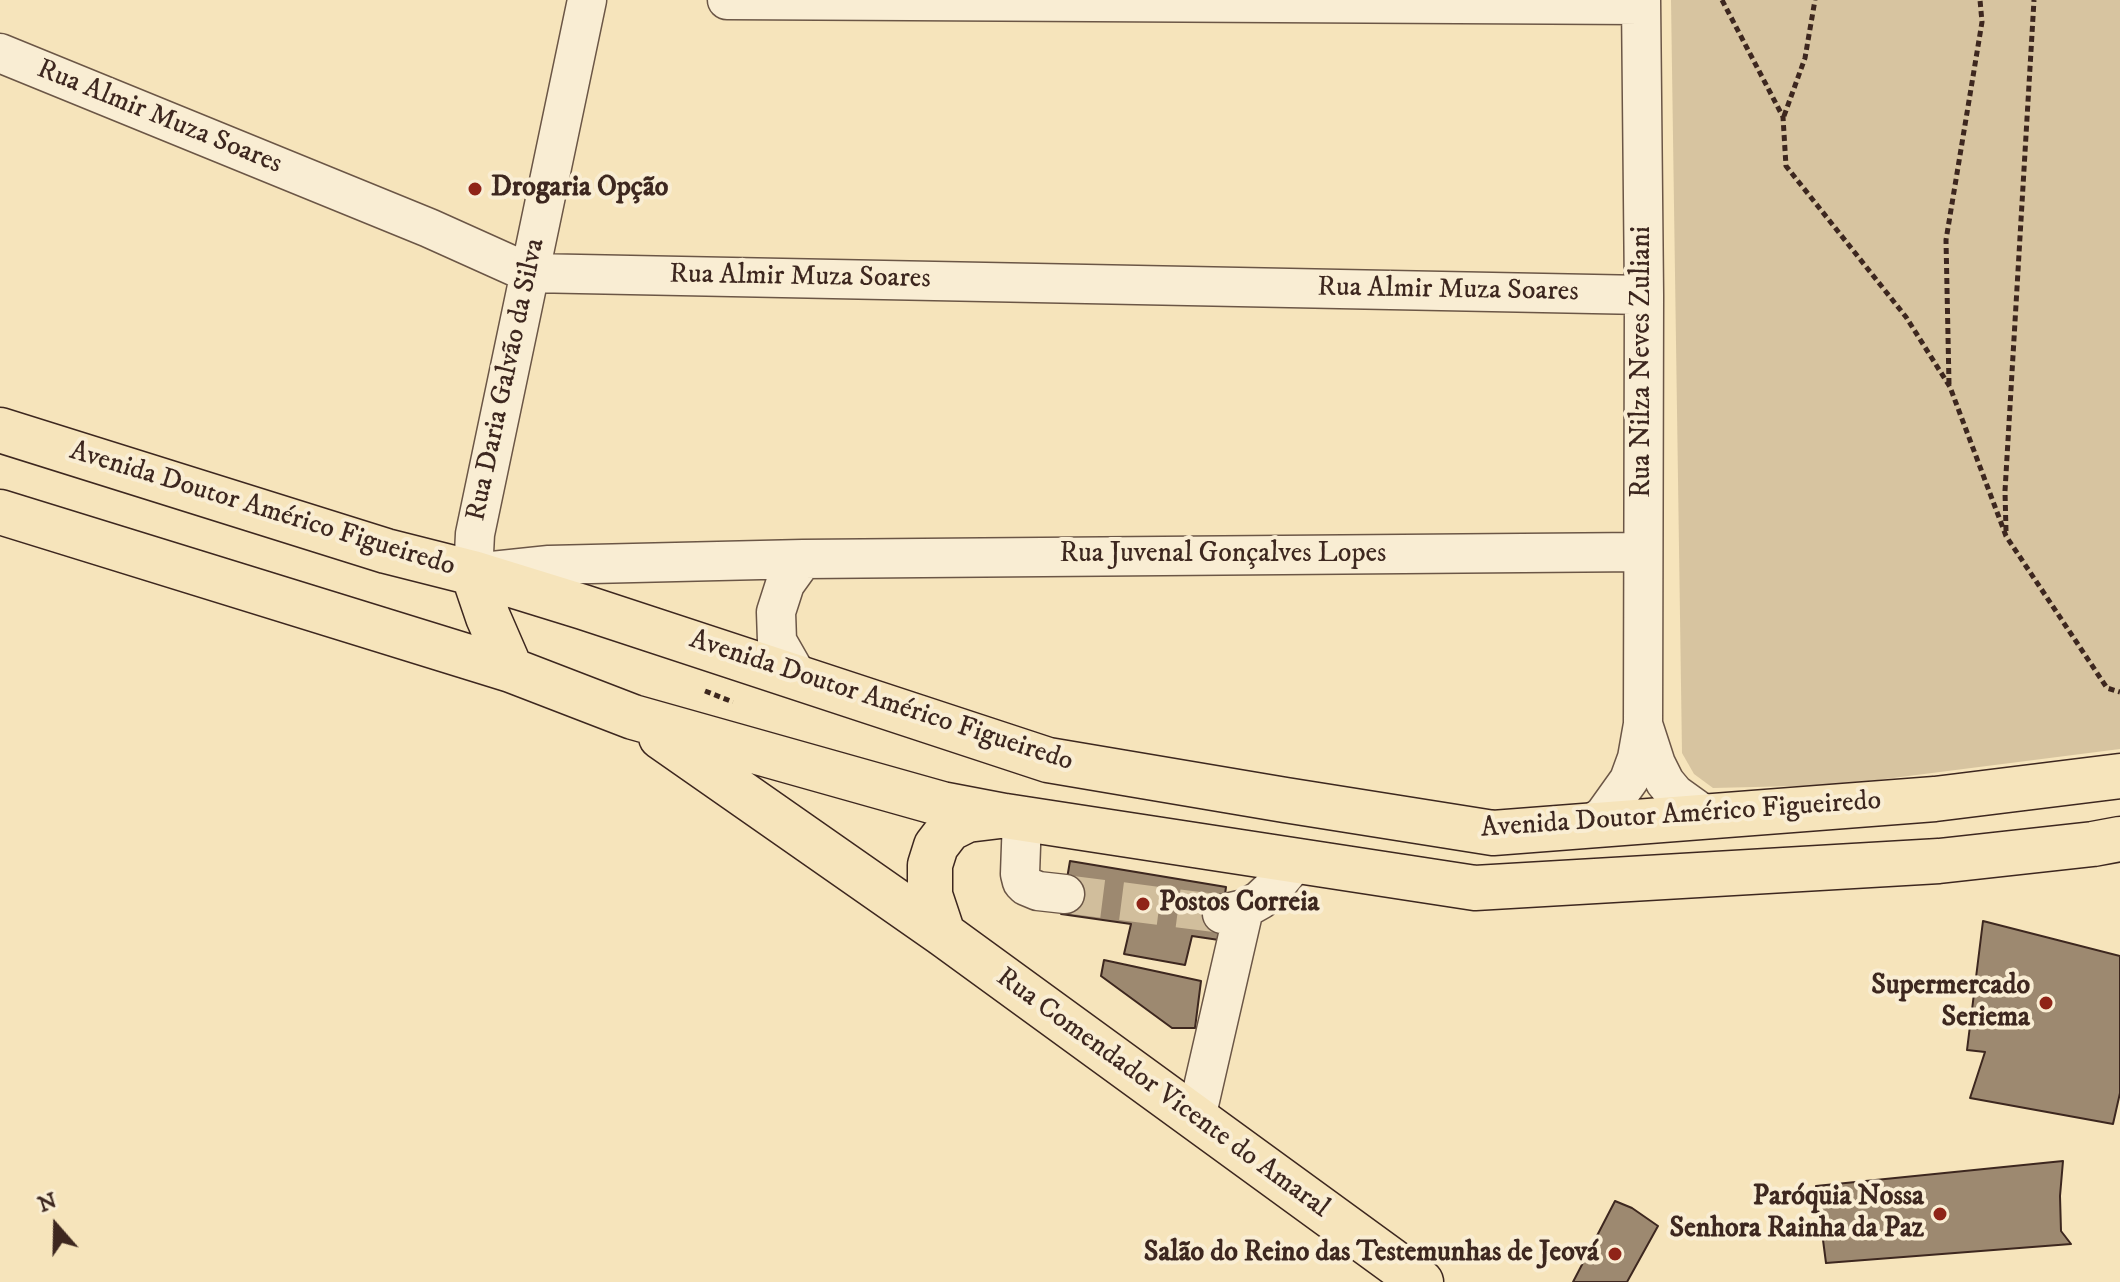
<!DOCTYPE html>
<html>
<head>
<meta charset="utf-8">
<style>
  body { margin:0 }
  #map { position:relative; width:2120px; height:1282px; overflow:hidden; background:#f6e4bb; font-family:"IM FELL DW Pica",serif }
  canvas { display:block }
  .north { position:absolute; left:16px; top:1186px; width:80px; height:80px; -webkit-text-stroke:6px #f9edd3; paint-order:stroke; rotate:340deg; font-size:22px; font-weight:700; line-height:32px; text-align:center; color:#3d271f }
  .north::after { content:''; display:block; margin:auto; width:28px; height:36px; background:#3d271f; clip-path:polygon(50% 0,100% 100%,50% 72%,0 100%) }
</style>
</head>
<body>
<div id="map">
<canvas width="2120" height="1282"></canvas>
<div class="north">N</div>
</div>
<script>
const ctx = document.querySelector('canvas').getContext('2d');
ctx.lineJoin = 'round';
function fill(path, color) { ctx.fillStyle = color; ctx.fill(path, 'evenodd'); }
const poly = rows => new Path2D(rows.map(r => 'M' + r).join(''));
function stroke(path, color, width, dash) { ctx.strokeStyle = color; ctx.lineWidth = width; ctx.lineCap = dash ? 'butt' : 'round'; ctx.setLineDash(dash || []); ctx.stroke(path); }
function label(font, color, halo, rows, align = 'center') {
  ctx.font = font + ' "IM FELL DW Pica",serif'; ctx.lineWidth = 8; ctx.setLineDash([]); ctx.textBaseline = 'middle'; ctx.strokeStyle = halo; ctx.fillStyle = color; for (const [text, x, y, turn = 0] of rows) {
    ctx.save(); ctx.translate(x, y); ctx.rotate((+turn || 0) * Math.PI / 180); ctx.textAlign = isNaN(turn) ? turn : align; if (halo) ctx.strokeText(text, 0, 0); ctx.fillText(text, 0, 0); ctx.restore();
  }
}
const green = poly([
  [1671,0,2120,0,2120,749,1838,785,1713,788,1694,774,1682,753]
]);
const building = poly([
  [1070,861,1226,887,1219,940,1192,936,1185,965,1124,954,1131,924,1061,914,1070,861],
  [1983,921,2120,956,2120,1093,2113,1124,1970,1098,1985,1052,1967,1050,1983,921],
  [1104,960,1201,981,1195,1028,1172,1028,1101,976,1104,960],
  [2063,1161,2060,1196,2061,1231,2071,1244,1826,1263,1816,1186,2063,1161],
  [1615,1201,1632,1208,1658,1226,1627,1282,1573,1282,1615,1201]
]);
const minorTunnel = poly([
  [1065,894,1222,914]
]);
const path = poly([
  [1722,0,1783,117,1786,166,1906,317,1950,387,2006,536,2107,688,2120,692],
  [1784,116,1805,58,1815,0],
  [1949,384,1946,240,1982,22,1980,0],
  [2006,531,2005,491,2034,0],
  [705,691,733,702]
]);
const minor = poly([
  [587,0,475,534,473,573,549,565,803,559,1643,552],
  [727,0,1641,5],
  [0,53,429,228,529,273,1644,295],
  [797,676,777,641,776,612,785,584,803,559],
  [1643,724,1656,764,1665,782,1675,794,1707,817],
  [1022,818,1020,874,1022,882,1026,886,1038,891,1065,894],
  [1589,826,1604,815,1629,780,1637,758,1643,724,1644,295,1641,0],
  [1222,914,1244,909,1260,900,1277,884,1297,860],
  [1196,1118,1244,909]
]);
const major = poly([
  [0,430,386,551,473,573,583,607,1048,760,1285,800,1493,833,1935,799,2120,776],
  [0,512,511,670,633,717,942,804,1005,816,1475,888,1939,861,2093,844,2120,839],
  [473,573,488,617,511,670],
  [661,737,943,934,1421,1282],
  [943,934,930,895,930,865,936,846,949,829,967,820,1000,816]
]);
const markers = [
  [475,189,8,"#8f2418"],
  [1143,904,8,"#8f2418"],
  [2046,1003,8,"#8f2418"],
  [1940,1214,8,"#8f2418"],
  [1615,1254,8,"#8f2418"]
];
const streetNames = [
  ["Rua Almir Muza Soares",159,118,22],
  ["Rua Almir Muza Soares",800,278,1],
  ["Rua Almir Muza Soares",1448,291,1],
  ["Rua Nilza Neves Zuliani",1643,362,-90],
  ["Rua Daria Galvão da Silva",507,380,-78],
  ["Avenida Doutor Américo Figueiredo",262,510,17],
  ["Rua Juvenal Gonçalves Lopes",1223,555],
  ["Avenida Doutor Américo Figueiredo",881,702,18],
  ["Avenida Doutor Américo Figueiredo",1681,816,-4],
  ["Rua Comendador Vicente do Amaral",1162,1094,36]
];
const poiNames = [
  ["Drogaria Opção",491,189,"left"],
  ["Postos Correia",1159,904,"left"],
  ["Supermercado",2030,987],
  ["Seriema",2030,1019],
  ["Paróquia Nossa",1924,1198],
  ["Senhora Rainha da Paz",1924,1230],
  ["Salão do Reino das Testemunhas de Jeová",1599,1254]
];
fill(green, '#d7c4a0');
fill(building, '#9d8970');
stroke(building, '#3d271f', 2);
stroke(minorTunnel, '#d1be9c', 38, [38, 19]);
stroke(minor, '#6b5646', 41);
stroke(major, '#3d271f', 47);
stroke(path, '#3d271f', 5, [6, 4]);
stroke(minor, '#f9edd3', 38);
stroke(major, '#f6e4bb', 44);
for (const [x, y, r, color] of markers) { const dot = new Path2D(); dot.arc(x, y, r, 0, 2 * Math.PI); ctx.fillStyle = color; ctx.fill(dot); stroke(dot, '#f9edd3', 3); }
label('28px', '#3d271f', '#f9edd3', streetNames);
label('bold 28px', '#3d271f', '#f9edd3', poiNames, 'right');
</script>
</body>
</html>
